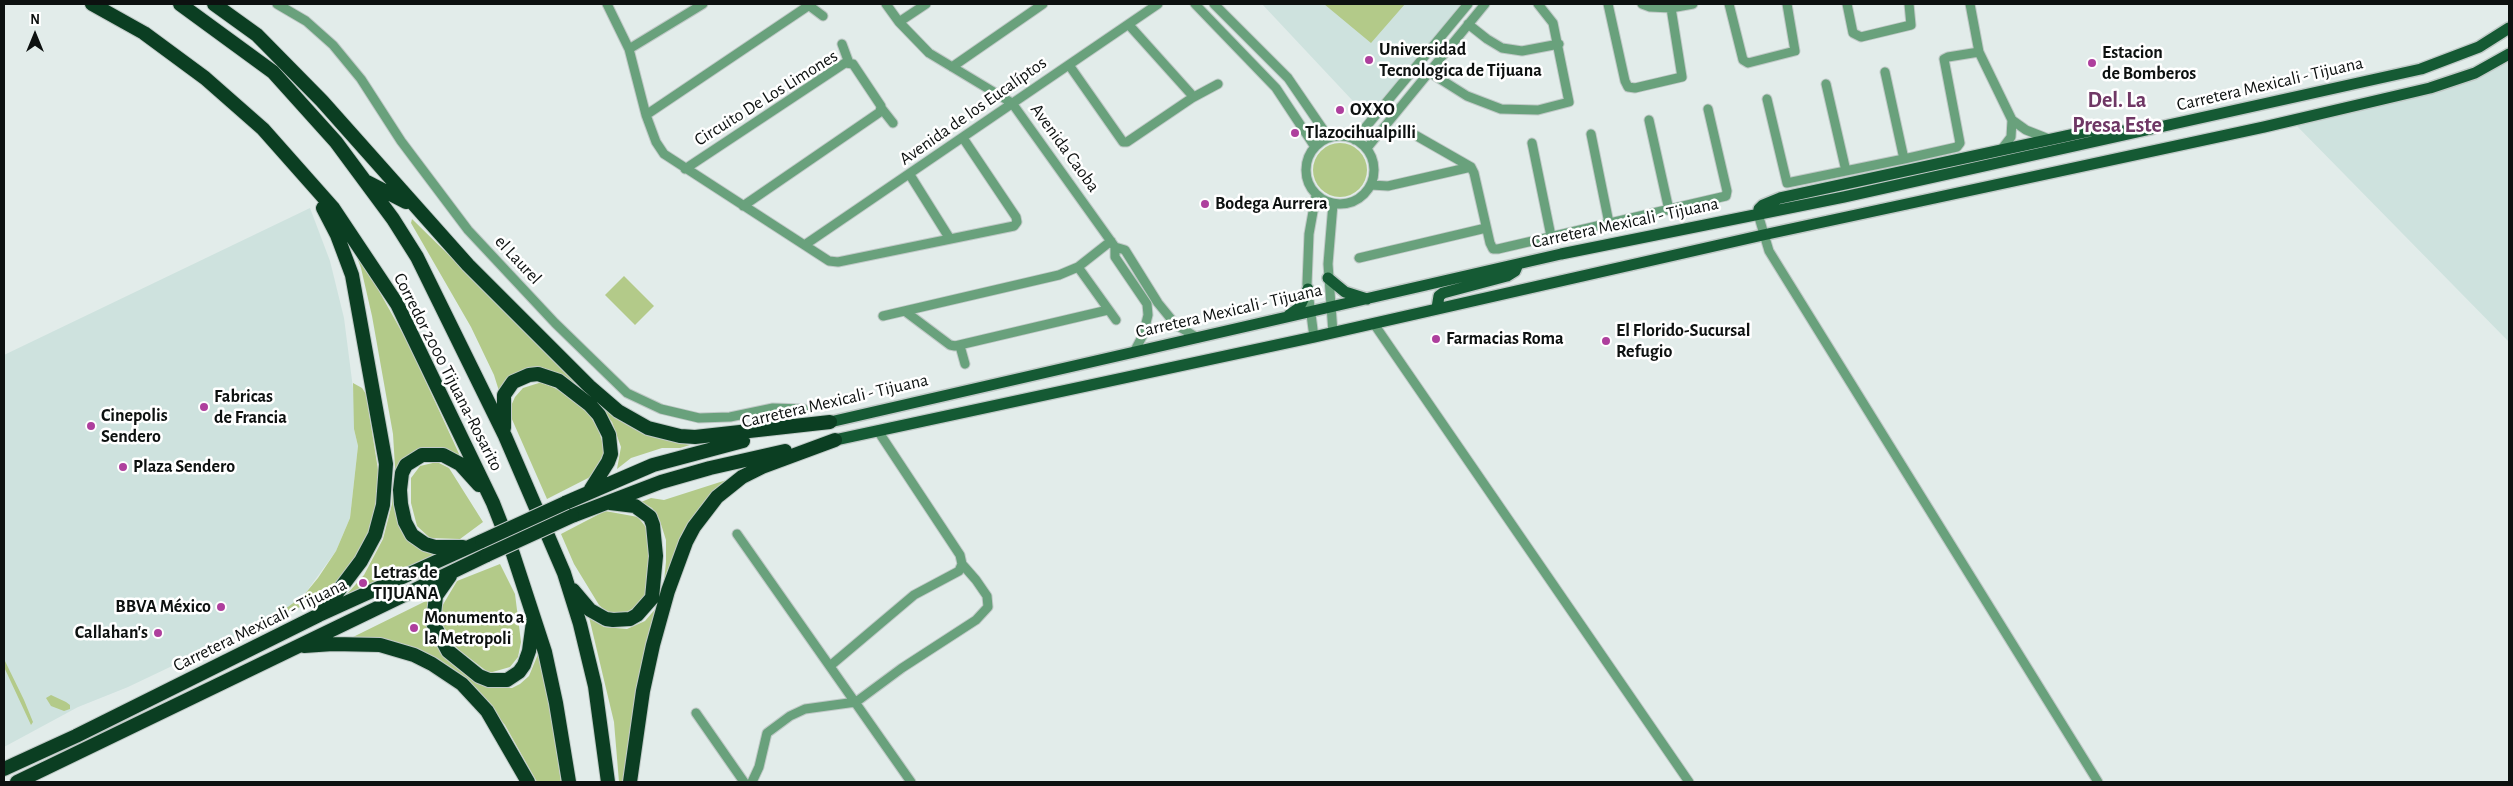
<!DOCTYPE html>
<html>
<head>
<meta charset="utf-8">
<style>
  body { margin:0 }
  #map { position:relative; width:2513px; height:786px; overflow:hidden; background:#e2ecea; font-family:"Alegreya Sans",sans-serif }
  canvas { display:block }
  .frame { position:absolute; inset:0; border:5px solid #0d1110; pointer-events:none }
  .north { position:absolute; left:10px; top:10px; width:50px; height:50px; -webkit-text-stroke:4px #fff; paint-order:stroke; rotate:0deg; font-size:14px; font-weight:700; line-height:20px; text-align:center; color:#0d1110 }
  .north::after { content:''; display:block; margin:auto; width:18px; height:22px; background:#0d1110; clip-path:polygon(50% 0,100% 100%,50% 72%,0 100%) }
</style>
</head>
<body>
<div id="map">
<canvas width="2513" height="786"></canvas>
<div class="frame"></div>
<div class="north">N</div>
</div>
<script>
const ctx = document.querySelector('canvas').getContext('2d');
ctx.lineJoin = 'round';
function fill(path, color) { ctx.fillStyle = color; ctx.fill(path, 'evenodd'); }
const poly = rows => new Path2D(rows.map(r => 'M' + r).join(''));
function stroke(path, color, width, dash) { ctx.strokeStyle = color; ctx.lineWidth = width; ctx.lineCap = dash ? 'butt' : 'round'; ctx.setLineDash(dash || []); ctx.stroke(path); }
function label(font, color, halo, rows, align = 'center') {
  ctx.font = font + ' "Alegreya Sans",sans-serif'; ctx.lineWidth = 5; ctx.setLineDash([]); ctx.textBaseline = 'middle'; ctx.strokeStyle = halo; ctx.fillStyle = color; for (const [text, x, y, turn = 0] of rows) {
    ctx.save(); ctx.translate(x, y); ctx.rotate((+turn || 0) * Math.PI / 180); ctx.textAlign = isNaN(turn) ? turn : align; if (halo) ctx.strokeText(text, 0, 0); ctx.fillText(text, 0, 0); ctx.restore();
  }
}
const built = poly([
  [1262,4,1470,4,1372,125,1367,116],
  [2509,55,2509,342,2292,121,2434,89],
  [310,208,330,261,344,318,354,396,354,429,358,446,350,518,336,551,304,595,273,618,128,687,78,707,4,747,4,355]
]);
const green = poly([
  [1324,4,1405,4,1371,43],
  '1313 170a27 27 0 1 1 54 0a27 27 0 1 1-54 0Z',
  [412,219,601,404,620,419,653,437,690,445,680,448,662,448,631,458,617,469,621,447,612,422,579,387,554,373,499,391,494,375,471,327,411,223],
  [350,239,408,343,460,456,449,451,400,473,412,542,419,549,435,555,347,594,364,575,383,539,392,504,395,467,393,434,372,316,361,268],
  [624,276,654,306,635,325,605,295],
  [542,382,565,393,588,412,599,431,606,455,594,475,547,499,511,417,511,406,515,397,523,388],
  [353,383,362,388,366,394,379,476,374,515,368,534,351,566,334,585,310,603,273,618,304,595,318,578,336,551,350,518,358,446,354,429],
  [437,462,449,468,483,522,460,539,430,538,417,526,411,503,411,478,420,466],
  [739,476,681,544,624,782,619,782,614,722,589,617,604,627,627,629,645,621,657,607,663,591,666,562,666,540,660,521,652,508,641,502,651,498,664,500],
  [605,511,638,517,648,530,650,538,647,594,637,612,622,614,607,612,599,605,574,564,561,534],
  [500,564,515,594,521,642,518,657,510,667,489,673,459,650,444,633,440,620,441,608,457,581],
  [430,599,426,614,427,624,438,647,458,669,484,686,496,688,512,688,520,684,529,676,538,654,550,706,561,782,537,782,505,725,483,699,449,670,351,638],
  [4,659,24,700,33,722,31,725,4,667],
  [51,695,66,702,70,705,70,709,64,711,51,706,46,698]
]);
const minor = poly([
  [277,4,306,21,333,45,361,79,401,141,468,230,555,323,627,393,661,409,699,418,730,417,773,408,804,409],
  [607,4,629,49,646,115,656,142,664,154,829,261,838,262,1014,226,1017,222,1016,217,963,138],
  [807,4,823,16],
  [886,4,899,22,929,53,1012,103,1115,247],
  [1195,4,1276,88,1315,147],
  [1214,4,1288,78,1329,138],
  [1608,4,1625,81,1628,87,1635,88,1682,77,1671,8],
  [1642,4,1650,7,1671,8,1693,4],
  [1729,4,1743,60,1748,63,1795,51,1787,4],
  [1847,4,1853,33,1861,37,1911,25,1909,4],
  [1970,4,1979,52,2012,120,2011,137,2001,150],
  [899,22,926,4],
  [1468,24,1487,39,1502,48,1522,51,1559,44],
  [1129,25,1191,94,1192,98],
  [842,44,849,63],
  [629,49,703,4],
  [1069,65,1123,142,1127,142,1192,98,1218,84],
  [952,67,1043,4],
  [1429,72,1467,96,1501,109,1538,110,1569,102,1553,23,1538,4],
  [1885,72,1904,159],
  [1826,84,1846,171],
  [1767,99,1787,183,1904,159,1957,147,1960,143,1944,59,1948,57,1979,52],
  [882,109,893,123],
  [646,115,808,6],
  [1649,120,1669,210],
  [2012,120,2026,130,2049,139],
  [1408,131,1471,167,1474,173,1490,243,1493,249,1498,249,1726,196,1727,191,1708,109],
  [1591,134,1609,223],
  '1306 170a34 34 0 1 1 68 0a34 34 0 1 1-68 0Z',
  [1355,140,1468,4],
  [1532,143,1551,236],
  [1367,148,1485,4],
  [685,169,845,63,853,64,881,106,880,112,743,206],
  [910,175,950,239],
  [1371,185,1388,186,1471,167],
  [1333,204,1328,264,1333,333],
  [1758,214,1769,251,2098,782],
  [806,244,1158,4],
  [1115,247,1125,250,1158,303,1176,325,1198,338],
  [1115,247,1115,257,1147,304,1148,315,1143,335,1134,352],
  [1359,258,1486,228],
  [1078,267,1116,320],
  [906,312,950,345,955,346,1108,310],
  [883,316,1059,275,1078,267,1111,241],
  [1374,324,1689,782],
  [1314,337,1307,284,1309,234,1316,195],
  [960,346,965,364],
  [737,534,911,782],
  [830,666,914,595,959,571,962,564],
  [696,713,744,782],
  [752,782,759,767,767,733,790,716,805,709,856,702,902,668,976,620,988,607,987,596,976,580,962,564,960,555,878,431]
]);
const major = poly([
  [1758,214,1759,209,1763,205,1780,198,2089,131,2110,129,2129,132],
  [1328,278,1345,292,1367,299],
  [1437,308,1439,296,1443,293,1507,276,1515,271,1518,264],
  [1289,315,1299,308,1308,289],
  [830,422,1561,254,1844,197,2421,69,2479,47,2509,28],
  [835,440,1314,337,1763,235,2264,127,2430,88,2475,73,2509,54]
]);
const highway = poly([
  [92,4,144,33,205,78,263,129,333,208,397,304,493,503,513,554,545,652,556,703,569,782],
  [180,4,273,72,336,142,393,219,417,257,505,436,564,573,580,624,595,686,608,782],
  [214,4,257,35,322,101,468,265,589,386,618,411,648,428,680,436,695,437,830,422],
  [367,182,406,202],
  [504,428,504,395,513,382,529,375,538,374,559,381,590,405,599,415,609,435,611,454,608,462,591,489],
  [565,503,653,465,743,441],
  [572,516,661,482,710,468,785,451],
  [463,547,435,547,425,544,412,535,405,522,401,504,400,490,402,473,406,465,422,455,443,455,460,464,479,485],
  [450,576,436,596,433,623,448,651,479,676,489,680,507,680,519,672,524,665,529,651,533,622],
  [573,590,590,610,606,619,613,620,630,619,637,615,652,598,656,556,653,525,650,517,635,506,610,503],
  [321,614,361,561,375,535,383,505,386,464,352,275,337,235,323,208],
  [304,646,333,644,380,645,414,655,432,664,462,684,487,711,528,782],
  [4,769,76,736,319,615,482,541],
  [17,782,487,555],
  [630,782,643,691,653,645,668,591,686,542,694,527,717,497,742,477,762,467,835,440]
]);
const highwayBridge = poly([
  [482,541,565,503],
  [487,555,572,516]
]);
const markers = [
  [1369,60,5,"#ae3f9d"],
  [2092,63,5,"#ae3f9d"],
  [1340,110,5,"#ae3f9d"],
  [1295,133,5,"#ae3f9d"],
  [1205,204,5,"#ae3f9d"],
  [1436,339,5,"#ae3f9d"],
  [1606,341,5,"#ae3f9d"],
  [204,407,5,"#ae3f9d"],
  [91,426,5,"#ae3f9d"],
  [123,467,5,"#ae3f9d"],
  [363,583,5,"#ae3f9d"],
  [221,607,5,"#ae3f9d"],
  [414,628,5,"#ae3f9d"],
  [158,633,5,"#ae3f9d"]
];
const poiNames = [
  ["Universidad",1379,50],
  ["Tecnologica de Tijuana",1379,71],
  ["Estacion",2102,53],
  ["de Bomberos",2102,74],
  ["OXXO",1350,110],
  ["Tlazocihualpilli",1305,133],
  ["Bodega Aurrera",1215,204],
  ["El Florido-Sucursal",1616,331],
  ["Refugio",1616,352],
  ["Farmacias Roma",1446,339],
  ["Fabricas",214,397],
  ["de Francia",214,418],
  ["Cinepolis",101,416],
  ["Sendero",101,437],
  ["Plaza Sendero",133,467],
  ["Letras de",373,573],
  ["TIJUANA",373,594],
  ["BBVA México",211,607,"right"],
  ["Monumento a",424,618],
  ["la Metropoli",424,639],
  ["Callahan's",148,633,"right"]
];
const streetNames = [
  ["Carretera Mexicali - Tijuana",2270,84,-13],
  ["Circuito De Los Limones",766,98,-32],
  ["Avenida de los Eucalíptos",973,111,-35],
  ["Avenida Caoba",1065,148,54],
  ["Carretera Mexicali - Tijuana",1625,223,-12],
  ["el Laurel",518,260,47],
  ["Carretera Mexicali - Tijuana",1229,311,-13],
  ["Corredor 2000 Tijuana-Rosarito",448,372,63],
  ["Carretera Mexicali - Tijuana",835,401,-13],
  ["Carretera Mexicali - Tijuana",260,625,-26]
];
const districtNames = [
  ["Del. La",2117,100],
  ["Presa Este",2117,125]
];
fill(built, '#cee2de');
fill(green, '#b3ca89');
stroke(minor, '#c0c9c7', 11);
stroke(major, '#c0c9c7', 14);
stroke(highway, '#c0c9c7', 16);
stroke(minor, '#69a17c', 9);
stroke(major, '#155a34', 11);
stroke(highway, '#0b3e22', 14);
stroke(highwayBridge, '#c0c9c7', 16, []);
stroke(highwayBridge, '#0b3e22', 14);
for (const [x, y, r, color] of markers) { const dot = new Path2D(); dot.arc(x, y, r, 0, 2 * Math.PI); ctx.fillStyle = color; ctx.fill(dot); stroke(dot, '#fff', 2); }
label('bold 18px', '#0d1110', '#fff', poiNames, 'left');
label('18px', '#0d1110', '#fff', streetNames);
label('bold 22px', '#6f3765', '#fff', districtNames);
</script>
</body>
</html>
